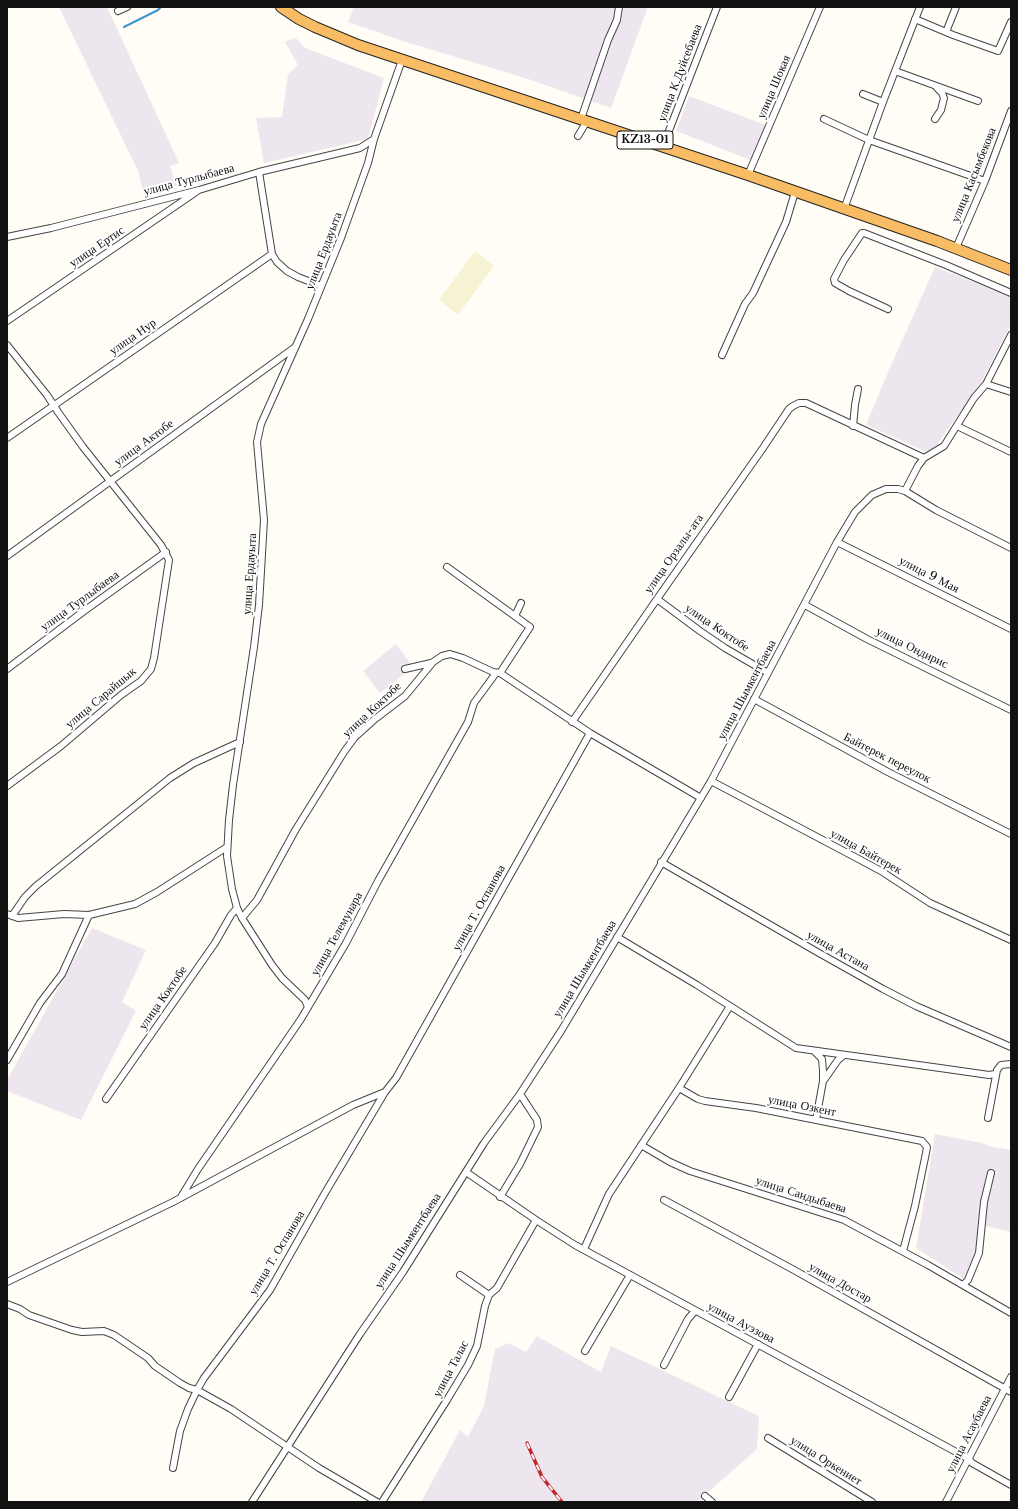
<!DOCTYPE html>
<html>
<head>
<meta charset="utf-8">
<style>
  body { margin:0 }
  #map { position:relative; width:1018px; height:1509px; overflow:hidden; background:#fffdf5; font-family:"Libre Baskerville",serif }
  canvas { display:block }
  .frame { position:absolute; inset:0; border:8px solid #111; pointer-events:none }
</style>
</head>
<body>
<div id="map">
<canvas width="1018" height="1509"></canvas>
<div class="frame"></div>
</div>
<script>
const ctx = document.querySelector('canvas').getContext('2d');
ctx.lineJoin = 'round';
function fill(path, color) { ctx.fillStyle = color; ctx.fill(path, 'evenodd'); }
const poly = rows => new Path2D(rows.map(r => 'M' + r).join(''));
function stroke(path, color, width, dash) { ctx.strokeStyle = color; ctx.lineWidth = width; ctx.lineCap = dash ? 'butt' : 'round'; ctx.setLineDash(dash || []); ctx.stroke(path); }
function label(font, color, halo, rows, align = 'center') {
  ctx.font = font + ' "Libre Baskerville",serif'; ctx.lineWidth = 4; ctx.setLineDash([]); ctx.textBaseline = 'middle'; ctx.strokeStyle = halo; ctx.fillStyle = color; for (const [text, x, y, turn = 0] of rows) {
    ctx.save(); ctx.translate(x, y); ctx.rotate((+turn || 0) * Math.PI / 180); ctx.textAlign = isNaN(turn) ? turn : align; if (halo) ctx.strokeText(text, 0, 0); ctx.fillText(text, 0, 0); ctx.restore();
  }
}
const industrial = poly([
  [59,7,107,7,179,163,170,166,177,186,144,195,138,171],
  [354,7,648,7,611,108,528,79,403,41,348,22],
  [296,38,305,48,384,78,368,139,264,163,256,118,282,117,288,74,298,65,285,42],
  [689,96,768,126,753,161,676,131],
  [935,267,1011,296,1011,324,981,383,933,450,924,451,866,425,888,372],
  [396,644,413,667,380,693,363,671],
  [92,928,146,950,122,1002,136,1011,81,1120,7,1091,7,1080],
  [935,1134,982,1143,992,1147,1011,1150,1011,1232,982,1225,978,1259,970,1283,916,1248],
  [537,1336,601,1372,611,1346,759,1416,757,1449,697,1502,421,1502,460,1430,468,1437,484,1406,495,1349,509,1343,526,1352]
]);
const farmland = poly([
  [475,251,494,266,458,315,439,300]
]);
const stream = poly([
  [124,27,158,10,161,7]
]);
const minor = poly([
  [118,11,127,7],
  [915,19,953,35,998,51,1011,22],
  [946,32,956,7],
  [895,71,978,101],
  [863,94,883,102],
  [581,119,608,40,617,20,619,7],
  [824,119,869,140,985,181],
  [935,119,941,110,944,98,942,93,937,88],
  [578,136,587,121],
  [663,146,717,7],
  [259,172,272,254,277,262,287,271,298,277,321,286],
  [748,175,820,7],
  [844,209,883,102,920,7],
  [7,237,51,228,199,190,259,172,360,148,374,139],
  [956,248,985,181,1011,111],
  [888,309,849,291,835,283,834,279,844,260,862,233,864,233,946,265,1011,293],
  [7,321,196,192],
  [7,345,47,395,58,412,83,447,161,545,169,560,154,658,151,669,141,681,121,695,61,746,7,786],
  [722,355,745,304,753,293,786,222,795,192],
  [986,384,1011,392],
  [853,426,855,405,858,389],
  [957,426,1011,452],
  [7,438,272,254],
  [905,491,918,466,924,458,944,446,974,398,986,384,1011,335],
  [837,542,1011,629],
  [7,556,294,348],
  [447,567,530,627,500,673],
  [657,599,700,631,725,648,768,673],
  [805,605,867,639,1011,710],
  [515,616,521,603],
  [7,669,84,611,166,552],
  [405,669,431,663],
  [754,699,888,772,1011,834],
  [572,722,657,599,763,448,789,409,793,406,799,403,806,403,924,458],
  [711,781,853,856,881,871,930,903,1011,940],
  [661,862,819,953,883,989,916,1006,1011,1047],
  [7,914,18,918,64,914,89,915,135,904,157,892,227,847],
  [12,916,25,897,36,886,170,778,194,763,240,742],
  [242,918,257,900,296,829,344,752,355,737,375,719,405,696,433,662,442,656,450,654,463,658,493,672,500,673,590,733,701,798],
  [617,937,697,985,796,1048,940,1068,989,1075,995,1074],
  [308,1007,305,1000,282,978,272,965,242,918,237,908,232,889,227,856,229,820,233,785,254,647,259,605,264,520,257,442,261,424,308,319,341,238,368,163,374,139,402,60],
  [814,1051,822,1059,823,1071,823,1081,816,1120],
  [7,1060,40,1003,62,974,89,915],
  [824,1080,838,1060,844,1055],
  [679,1088,698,1099,705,1101,756,1108,922,1141,927,1147,926,1153,915,1206,903,1251],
  [106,1099,215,943,231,915,237,908],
  [988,1118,997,1070,1001,1065,1011,1064],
  [641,1145,670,1162,690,1171,844,1220,928,1265,1011,1313],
  [466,1172,536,1220,575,1245,969,1459,972,1463,1011,1485],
  [181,1197,198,1169,301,1019,346,943,378,881,468,722,474,703,496,673],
  [500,1197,520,1164,538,1127,537,1120,520,1094],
  [664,1200,794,1270,1011,1392],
  [584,1249,609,1194,679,1088,730,1006],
  [460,1275,489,1295],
  [7,1282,173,1202,353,1105,385,1092],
  [963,1285,968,1280,979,1253,984,1202,991,1173],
  [7,1304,20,1309,29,1315,72,1330,82,1332,104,1331,114,1335,148,1358,155,1366,180,1383,189,1388,197,1390,231,1409,319,1468,377,1502],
  [585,1351,630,1275],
  [664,1365,688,1319,695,1311],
  [729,1397,758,1344],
  [768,1438,872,1502],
  [173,1468,180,1431,188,1409,197,1390,204,1378,270,1290,325,1193,385,1092,396,1078,590,733],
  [705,1496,712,1502],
  [252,1502,360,1334,403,1272,484,1143,520,1094,561,1031,711,781,837,542,855,512,872,495,886,489,898,489,905,491,936,510,1011,548],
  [382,1502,447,1400,468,1365,477,1346,485,1306,489,1295,497,1288,536,1220],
  [946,1502,1011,1377]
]);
const trunk = poly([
  [281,7,299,19,315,27,358,45,748,175,937,241,1011,270]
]);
const rail = poly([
  [527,1443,542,1477,562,1502]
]);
const shields = [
  [645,140,56]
];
const shieldNames = [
  ["KZ13-01",645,140]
];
const streetNames = [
  ["улица К.Дуйсебаева",680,73,-69],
  ["улица Шокая",774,87,-67],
  ["улица Касымбекова",974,175,-68],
  ["улица Турлыбаева",189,180,-15],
  ["улица Ертис",97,247,-34],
  ["улица Ердауыта",324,251,-69],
  ["улица Нур",133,337,-35],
  ["улица Актобе",144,443,-36],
  ["улица Орзалы-ата",674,554,-55],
  ["улица Ердауыта",250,574,-86],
  ["улица 9 Мая",929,575,27],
  ["улица Турлыбаева",80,601,-36],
  ["улица Коктобе",717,628,34],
  ["улица Ондирис",912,648,26],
  ["улица Шымкентбаева",747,690,-62],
  ["улица Сарайшык",101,698,-40],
  ["улица Коктобе",372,710,-43],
  ["Байтерек переулок",887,758,27],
  ["улица Байтерек",866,852,29],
  ["улица Т. Оспанова",479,908,-61],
  ["улица Телемунара",337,934,-61],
  ["улица Астана",838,951,29],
  ["улица Шымкентбаева",585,969,-59],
  ["улица Коктобе",163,998,-55],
  ["улица Озкент",802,1106,11],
  ["улица Сандыбаева",801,1195,18],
  ["улица Шымкентбаева",408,1241,-57],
  ["улица Т. Оспанова",277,1253,-59],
  ["улица Достар",840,1283,29],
  ["улица Ауэзова",741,1323,28],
  ["улица Талас",451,1369,-62],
  ["улица Асаубаева",969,1434,-63],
  ["улица Оркениет",826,1461,32]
];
fill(industrial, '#eee6ef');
fill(farmland, '#f6f3d4');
stroke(stream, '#3f96cf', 2);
stroke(minor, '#444', 8);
stroke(trunk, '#222', 12);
stroke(minor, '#fff', 6);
stroke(trunk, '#f7bc64', 10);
stroke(rail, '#c4262e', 3.5);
stroke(rail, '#fff', 2, [6]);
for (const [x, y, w] of shields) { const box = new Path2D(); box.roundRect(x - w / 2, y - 9, w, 18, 3); ctx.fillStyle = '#fff'; ctx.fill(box); stroke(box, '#111', 1); }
label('bold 11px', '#111', null, shieldNames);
label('12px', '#111', '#fff', streetNames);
</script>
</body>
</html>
